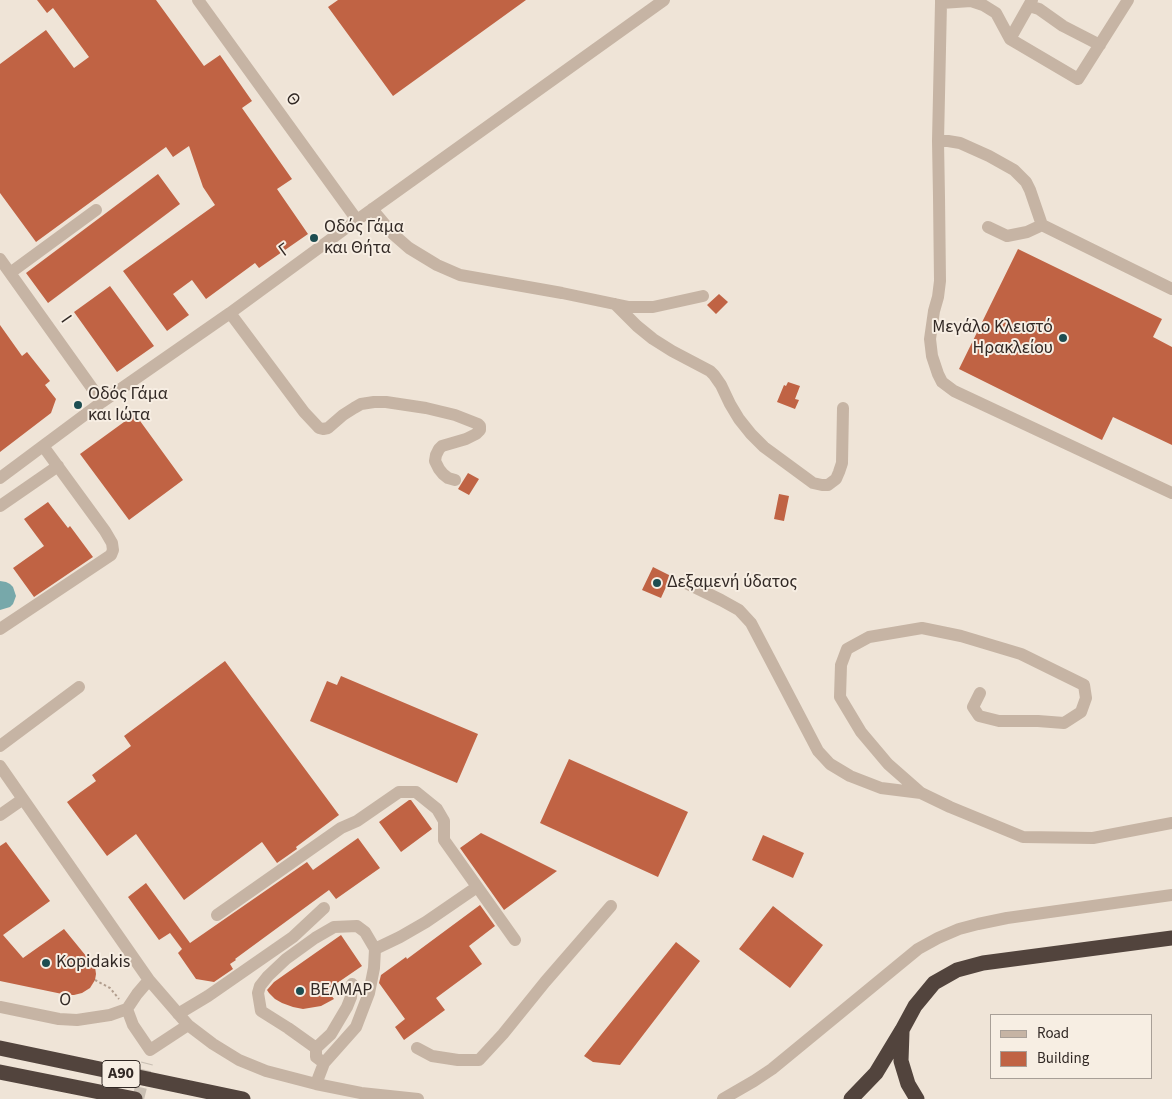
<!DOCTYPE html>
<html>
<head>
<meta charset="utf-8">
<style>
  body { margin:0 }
  #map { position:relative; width:1172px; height:1099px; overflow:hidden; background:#efe4d7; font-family:"Source Sans 3",sans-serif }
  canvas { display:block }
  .legend { position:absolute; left:990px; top:1014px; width:162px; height:65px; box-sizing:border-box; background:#f7eee3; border:1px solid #a89f97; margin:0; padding:6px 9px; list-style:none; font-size:15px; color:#322925 }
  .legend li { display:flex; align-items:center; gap:10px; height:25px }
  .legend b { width:25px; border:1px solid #a89f97 }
</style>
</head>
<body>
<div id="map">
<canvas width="1172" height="1099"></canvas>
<ul class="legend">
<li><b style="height:6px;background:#c6b4a4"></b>Road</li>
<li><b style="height:14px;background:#c06344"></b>Building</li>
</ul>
</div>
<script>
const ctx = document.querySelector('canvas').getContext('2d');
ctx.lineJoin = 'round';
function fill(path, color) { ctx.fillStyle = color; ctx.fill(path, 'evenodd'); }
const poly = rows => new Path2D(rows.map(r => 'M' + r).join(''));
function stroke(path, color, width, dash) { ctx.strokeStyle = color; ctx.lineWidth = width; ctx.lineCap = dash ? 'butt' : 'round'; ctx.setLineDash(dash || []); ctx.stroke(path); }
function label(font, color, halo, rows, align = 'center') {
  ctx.font = font + ' "Source Sans 3",sans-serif'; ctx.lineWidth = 4; ctx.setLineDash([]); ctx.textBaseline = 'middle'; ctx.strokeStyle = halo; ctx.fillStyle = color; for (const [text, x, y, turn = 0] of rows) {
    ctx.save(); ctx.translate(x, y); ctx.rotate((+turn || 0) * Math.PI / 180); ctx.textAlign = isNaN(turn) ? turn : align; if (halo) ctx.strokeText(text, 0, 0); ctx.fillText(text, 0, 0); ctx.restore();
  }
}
const water = poly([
  [0,581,6,582,10,584,13,587,16,596,13,604,10,607,0,610]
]);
const building = poly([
  [37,0,156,0,204,66,220,55,252,101,242,108,292,179,277,189,308,234,259,268,255,263,206,299,192,280,173,294,189,315,167,331,123,271,215,205,203,187,189,146,173,157,166,147,36,242,0,193,0,64,46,30,74,68,89,57,53,8,47,13],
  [338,0,526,0,393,96,328,7],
  [158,174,180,204,48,303,26,273],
  [1018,249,1162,319,1153,337,1172,347,1172,445,1113,417,1102,440,959,369],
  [110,286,154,346,117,372,74,312],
  [719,294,728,302,716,314,707,305],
  [0,325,22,356,27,352,50,381,45,385,56,399,51,413,0,452],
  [788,382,800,386,795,399,799,400,795,409,777,402,784,385,786,386],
  [135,414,183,480,129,520,80,454],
  [468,473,479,479,469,495,458,489],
  [779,494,789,496,784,521,774,519],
  [48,502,68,528,70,526,93,557,34,597,13,568,44,546,24,519],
  [653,567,671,576,661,598,642,590],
  [225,661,339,815,296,847,297,849,277,863,262,842,184,900,136,834,107,856,67,802,96,781,92,775,131,746,124,736],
  [341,676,478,734,457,783,310,721,327,681,337,685],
  [569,759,688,812,658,877,540,823],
  [409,800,411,800,432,829,401,852,379,822],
  [481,833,557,871,504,910,460,848],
  [763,835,804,853,793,878,752,860],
  [358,838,380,868,336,899,329,890,235,959,236,960,230,964,233,969,214,982,196,979,178,953,182,949,170,933,159,940,128,897,146,883,190,943,307,862,313,870],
  [6,842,50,901,3,935,23,958,64,929,95,967,96,974,95,980,90,988,82,993,74,995,67,995,0,981,0,846],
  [480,905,495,926,469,946,482,964,436,998,445,1010,404,1040,395,1027,405,1019,379,983,381,975,406,957,407,959],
  [773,906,823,945,790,988,739,949],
  [341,935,362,966,327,990,334,999,321,1006,303,1009,293,1007,282,1003,275,999,269,993,267,990,274,982],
  [676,942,700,961,620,1065,593,1062,584,1056]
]);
const minorTunnel = poly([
  [138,1099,147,1063]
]);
const path = poly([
  [95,980,110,988,119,999]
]);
const minor = poly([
  [198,0,357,220],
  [941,0,941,3,971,1,983,5,996,13,1010,39,1078,79,1128,0],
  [941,3,938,141,939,197,940,281,938,297,934,311,930,339,932,356,938,374,942,382,954,391,1172,493],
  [1029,6,1039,9,1063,26,1100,45],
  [1010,39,1032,0],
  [938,141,948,141,960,143,989,156,1014,170,1026,182,1030,190,1042,225,1172,289],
  [372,209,393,234,409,248,437,265,460,275,562,293,629,307,653,307,703,296],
  [988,227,1007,236,1027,232,1042,225],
  [0,259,102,402],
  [10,273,96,210],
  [615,304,637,326,653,339,672,351,710,371,714,375,721,385,730,404,739,419,751,434,764,447,813,483,822,485,828,485,836,479,839,472,842,463,843,408],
  [230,313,304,412,319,428,323,429,328,428,343,415,354,408,361,404,374,402,386,402,426,408,455,415,478,424,480,426,480,430,476,434,466,439,442,446,439,449,436,455,435,461,439,469,443,474,448,478,455,480],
  [0,478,102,402,230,313,357,220,664,0],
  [0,506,58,466],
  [684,582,721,600,739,610,751,623,818,751,830,764,850,776,881,788,921,793],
  [0,629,111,555,113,550,112,543,105,531,43,446],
  [980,693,973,707,979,716,999,721,1038,721,1064,723,1081,712,1086,698,1084,685,1021,654,961,636,922,628,869,637,847,649,841,665,840,697,861,732,888,764,921,793,950,807,1023,837,1093,838,1172,823],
  [0,746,79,687],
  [0,766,149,980,188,1025,213,1044,239,1060,266,1071,316,1084,361,1093,418,1099],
  [0,815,23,799],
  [217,915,341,828,357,821,399,792,416,792,437,809,444,821,444,840,515,940],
  [375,949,400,937,426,922,477,887],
  [0,1007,59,1019,77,1020,110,1015,127,1009],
  [127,1009,133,1025,150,1050,188,1025],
  [127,1009,137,994,149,980],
  [178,1014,208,996,293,937,324,908],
  [417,1048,432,1056,458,1060,479,1060,503,1034,545,982,611,906],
  [324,1063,316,1057,316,1048,331,1034,347,1007,351,997,352,984],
  [316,1084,324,1063,356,1027,369,993,374,968,375,949,365,932,357,926,334,927,315,938,286,959,268,976,260,986,258,993,261,1011,288,1028,316,1048],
  [723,1099,754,1081,772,1069,918,949,938,938,959,929,978,924,1007,918,1172,895]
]);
const highway = poly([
  [902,1032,901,1061,908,1084,917,1099],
  [0,1048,243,1099],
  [0,1072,135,1099],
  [851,1099,876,1073,902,1030,915,1006,934,983,957,970,983,963,1172,938]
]);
const markers = [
  [314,238,5,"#1d4d51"],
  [1063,338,5,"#1d4d51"],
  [78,405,5,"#1d4d51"],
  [657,583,5,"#1d4d51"],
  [46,963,5,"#1d4d51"],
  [300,991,5,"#1d4d51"]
];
const shields = [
  [121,1074,38]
];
const shieldNames = [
  ["Α90",121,1074]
];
const streetNames = [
  ["Θ",292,100,54],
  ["Γ",285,251,-36],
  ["Ι",65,320,55],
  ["Ο",65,1001,5]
];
const poiNames = [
  ["Οδός Γάμα",324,228],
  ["και Θήτα",324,249],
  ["Μεγάλο Κλειστό",1053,328,"right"],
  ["Ηρακλείου",1053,349,"right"],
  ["Οδός Γάμα",88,395],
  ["και Ιώτα",88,416],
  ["Δεξαμενή ύδατος",667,583],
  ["Kopidakis",56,963],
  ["ΒΕΛΜΑΡ",310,991]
];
fill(water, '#77a8aa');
fill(building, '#c06344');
stroke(minorTunnel, '#c9bfb3', 12, [12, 6]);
stroke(path, '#b29e8e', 2, [2.5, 2.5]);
stroke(minor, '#c6b4a4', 12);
stroke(highway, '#52443d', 15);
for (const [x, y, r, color] of markers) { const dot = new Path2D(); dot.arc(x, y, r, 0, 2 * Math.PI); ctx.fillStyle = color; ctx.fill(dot); stroke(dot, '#f7eee3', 2); }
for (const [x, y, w] of shields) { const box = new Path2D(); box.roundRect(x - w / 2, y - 13.5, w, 27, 4); ctx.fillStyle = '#f7eee3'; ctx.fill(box); stroke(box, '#322925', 1); }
label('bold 16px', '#322925', null, shieldNames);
label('18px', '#322925', '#f7eee3', streetNames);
label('18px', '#322925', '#f7eee3', poiNames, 'left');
</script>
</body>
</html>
